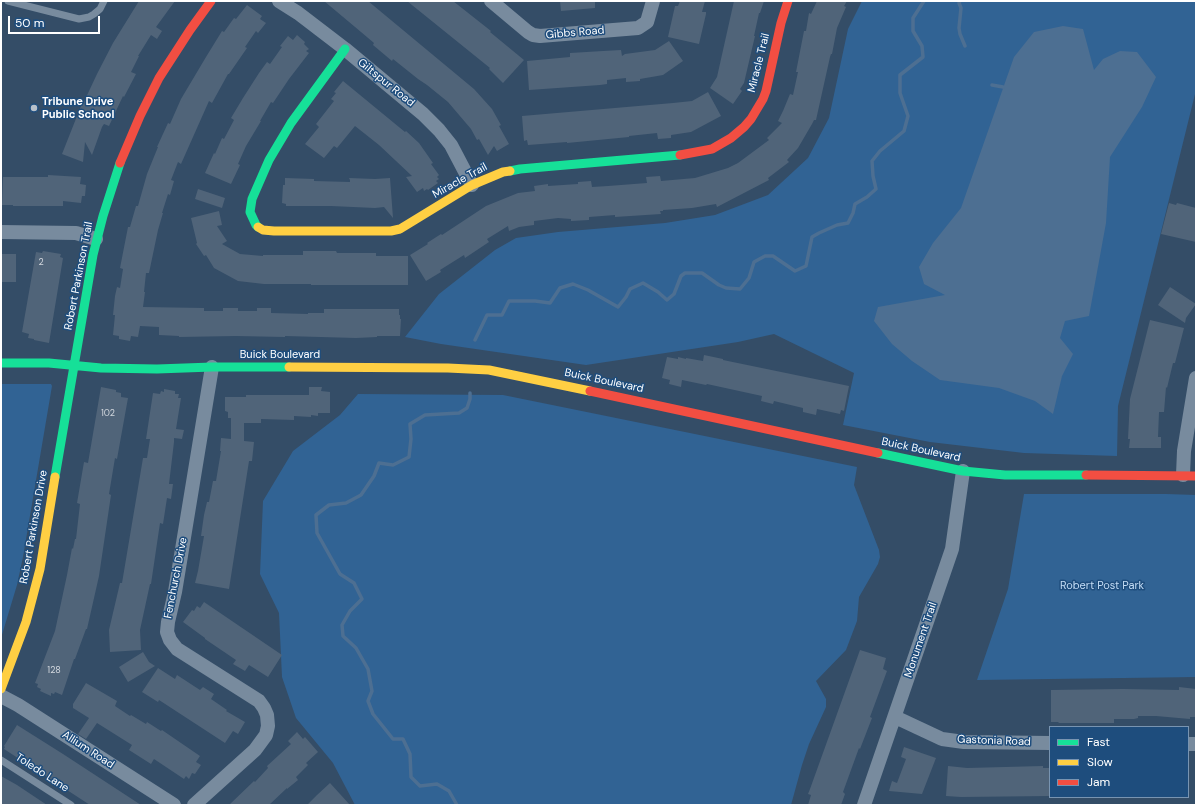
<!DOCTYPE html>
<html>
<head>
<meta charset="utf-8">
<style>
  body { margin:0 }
  #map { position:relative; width:1197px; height:806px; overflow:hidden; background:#344d67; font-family:"DM Sans",sans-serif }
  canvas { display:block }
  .frame { position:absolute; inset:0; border:2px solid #fff; pointer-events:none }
  .legend { position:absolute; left:1049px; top:726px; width:140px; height:72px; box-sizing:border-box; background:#1e4d7d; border:1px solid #7894b1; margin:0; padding:5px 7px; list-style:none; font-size:12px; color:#fff }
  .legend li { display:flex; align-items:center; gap:8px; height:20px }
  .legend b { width:20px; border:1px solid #7894b1 }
  .scale { position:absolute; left:8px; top:16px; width:92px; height:18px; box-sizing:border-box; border:2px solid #fff; border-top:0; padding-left:5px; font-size:12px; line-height:14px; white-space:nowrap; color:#fff; -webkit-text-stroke:3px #1e4d7d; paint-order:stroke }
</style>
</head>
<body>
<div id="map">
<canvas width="1197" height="806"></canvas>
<div class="frame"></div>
<ul class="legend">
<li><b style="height:5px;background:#16e098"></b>Fast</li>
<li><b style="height:5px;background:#ffcf43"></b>Slow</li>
<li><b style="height:5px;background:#f24e42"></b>Jam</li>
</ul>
<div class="scale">50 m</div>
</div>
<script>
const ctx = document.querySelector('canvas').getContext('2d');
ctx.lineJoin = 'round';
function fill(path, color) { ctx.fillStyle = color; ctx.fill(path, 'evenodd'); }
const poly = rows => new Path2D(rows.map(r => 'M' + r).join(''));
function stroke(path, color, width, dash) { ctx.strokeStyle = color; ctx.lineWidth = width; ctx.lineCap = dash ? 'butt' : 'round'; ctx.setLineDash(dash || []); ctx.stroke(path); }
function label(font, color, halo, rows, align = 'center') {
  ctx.font = font + ' "DM Sans",sans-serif'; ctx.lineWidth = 3; ctx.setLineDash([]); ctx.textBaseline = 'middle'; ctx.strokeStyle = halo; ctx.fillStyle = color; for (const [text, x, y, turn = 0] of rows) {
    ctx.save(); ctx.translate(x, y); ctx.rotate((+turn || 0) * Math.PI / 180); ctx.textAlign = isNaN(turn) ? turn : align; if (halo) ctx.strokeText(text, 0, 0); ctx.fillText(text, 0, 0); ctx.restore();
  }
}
const green = poly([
  [862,1,1196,1,1196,90,1118,406,1117,456,1024,453,930,442,843,425,854,373,774,334,738,342,586,365,441,344,405,337,439,294,495,250,516,238,558,232,665,223,715,215,768,195,808,158,829,118,848,29],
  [1,384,51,384,52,386,23,557,17,585,1,638],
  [358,394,503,395,857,467,854,485,879,550,880,557,878,564,859,597,857,621,846,650,816,681,826,699,826,707,809,744,802,765,791,805,355,805,333,763,296,718,282,677,279,613,260,574,263,501,293,451,340,415],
  [1024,494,1166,494,1196,495,1196,677,977,680,1008,589]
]);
const water = poly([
  [1063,26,1083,29,1094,70,1103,59,1120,51,1137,52,1156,77,1142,107,1110,157,1106,223,1089,316,1065,321,1060,338,1073,354,1062,376,1053,414,1035,401,999,388,940,380,912,361,892,344,874,321,878,307,945,295,924,284,919,267,933,243,961,208,1014,57,1034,32]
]);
const stream = poly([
  [960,1,959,3,961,8,959,28,960,34,965,46],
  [992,85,1003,87],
  [475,340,487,315,502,315,509,301,535,301,550,303,560,288,573,284,588,290,618,307,626,297,630,289,643,283,658,292,667,300,674,294,681,276,685,273,702,273,719,285,726,288,740,289,749,278,754,262,765,256,773,256,795,271,806,266,812,237,819,233,837,225,848,223,853,213,855,204,867,197,876,189,873,176,872,161,880,151,904,131,908,116,900,93,900,75,923,57,922,46,913,31,913,18,924,1],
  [457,805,449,791,437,784,420,786,411,777,410,754,403,739,393,739,373,714,368,701,372,691,368,669,356,648,343,636,342,625,350,611,362,599,354,583,340,574,317,533,316,515,329,505,346,503,361,495,374,476,379,463,393,465,409,457,411,439,410,424,425,415,459,413,467,408,470,399,470,393]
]);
const building = poly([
  [139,1,175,1,156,27,162,31,157,39,151,35,138,56,139,56,131,72,136,74,124,97,123,96,109,126,104,124,102,127,92,155,85,142,83,162,62,154,81,106,82,106,97,74,113,43],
  [324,1,368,1,474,89,492,109,501,125,499,126,509,144,497,151,494,146,488,155,479,139,477,140,471,129,448,102,427,85,418,79,393,59,392,61,373,45,374,43,361,32],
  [407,1,453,1,491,31,490,32,524,60,503,83,489,69,490,68],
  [560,1,595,1,595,8,561,11],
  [680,1,705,1,702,12,706,12,706,14,699,44,668,37,675,6,678,6],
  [734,1,764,1,760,13,759,13,754,36,755,36,744,83,740,89,742,91,733,104,710,88,717,77],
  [817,1,847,1,844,6,846,7,837,28,832,54,831,54,830,57,816,120,814,120,812,124,798,148,787,160,789,162,768,178,769,180,717,207,716,204,692,208,663,210,663,211,660,211,661,214,615,217,615,215,589,217,589,220,571,221,571,219,558,218,534,221,534,225,519,227,509,231,508,226,487,239,489,242,465,258,464,255,440,270,441,272,426,281,410,255,428,244,427,243,441,234,442,235,486,206,518,193,535,191,534,186,548,184,548,186,578,184,578,182,591,181,592,187,608,186,647,183,646,177,660,176,661,181,695,178,728,168,738,163,769,140,767,138,782,123,778,121,783,111,790,94,793,95,798,72,796,72,804,31,806,31,809,13,811,14],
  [247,5,262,16,260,19,266,23,258,33,256,31,245,47,247,48,229,74,228,74,212,103,209,101,181,164,178,162,171,180,174,181,170,195,168,194,162,213,163,213,158,230,149,273,146,273,144,292,145,292,143,307,204,308,204,311,223,311,223,308,238,308,238,311,257,311,257,308,271,308,271,313,308,314,308,313,324,313,324,309,399,309,399,315,400,315,400,319,401,319,400,336,377,336,377,337,356,338,285,336,285,337,236,336,179,337,179,336,159,335,159,327,140,326,138,337,131,336,130,341,119,339,119,336,113,335,115,315,113,315,115,296,117,287,120,288,123,269,120,268,128,227,130,227,136,206,138,206,147,174,158,147,157,147,168,123,170,124,181,99,206,57,222,31,224,32,234,18,236,19],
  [297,35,305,42,304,44,309,49,306,51,309,53,289,79,273,103,271,102,260,121,261,121,246,146,238,164,240,165,231,184,205,173,214,153,215,154,222,138,224,139,234,120,231,118,243,98,259,73,267,62,270,64,282,47,280,46,288,36,293,40],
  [669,41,683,61,663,75,640,79,640,81,626,82,626,78,607,80,607,84,600,85,529,90,527,61,570,57,570,53,603,51,621,50,622,56,625,54,655,50],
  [343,81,405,132,406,131,419,143,433,163,431,164,439,175,437,177,439,179,436,181,438,183,428,190,427,189,424,191,423,188,417,192,406,177,412,176,379,145,355,126,337,148,334,146,324,158,305,144,319,127,316,124,334,101,331,99,336,93,334,92],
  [708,92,721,116,691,132,671,135,671,138,658,139,657,133,629,136,629,137,567,143,567,142,528,145,527,140,524,141,522,116,673,103,692,101],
  [48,175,81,177,80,184,86,185,85,196,82,196,81,203,63,201,63,206,13,206,13,205,2,205,3,177,48,177],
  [285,178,314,179,314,181,350,182,350,180,349,178,375,179,390,178,393,218,384,207,375,208,331,206,286,206,286,204,282,203,283,185,285,185],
  [198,189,225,198,222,208,195,199],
  [1169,203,1176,205,1177,203,1196,208,1196,242,1161,234],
  [219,211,222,225,217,226,227,241,222,244,240,254,263,256,263,255,303,255,303,251,336,251,337,253,376,253,376,256,408,256,408,285,311,285,311,284,264,284,238,281,214,268,206,255,204,256,196,244,197,243,191,218],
  [43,251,61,254,60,257,63,258,49,343,34,340,34,339,28,338,29,334,22,332,36,252,42,253],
  [1,254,16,254,16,282,1,282],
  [1170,287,1196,304,1186,318,1185,323,1158,305],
  [1150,320,1184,328,1175,363,1173,363,1167,388,1166,387,1164,412,1159,412,1158,437,1161,437,1161,448,1129,448,1130,439,1128,439,1130,399],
  [704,355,723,359,723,360,849,386,844,411,841,410,840,414,817,409,816,415,803,412,803,408,774,401,773,404,761,401,762,396,707,384,706,385,682,380,681,387,669,384,670,380,662,378,667,357,678,359,678,357,686,359,686,358,703,361],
  [101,387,116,390,116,392,121,393,121,397,128,398,117,459,115,458,109,494,111,495,99,576,87,629,86,629,75,659,74,659,62,695,55,692,54,694,51,693,51,696,40,691,41,689,37,687,38,684,35,683,55,631,67,575,72,548,73,549,75,539,76,539,80,504,77,503,84,462,88,463],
  [309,387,322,387,321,391,330,392,330,413,318,413,318,416,311,415,311,417,294,416,294,420,261,419,261,423,244,423,244,441,254,442,252,461,249,461,229,589,195,583,198,571,204,536,201,536,204,515,207,502,209,502,213,481,216,481,221,451,220,451,221,438,231,439,231,418,228,418,228,412,225,411,225,397,246,397,246,395,309,395],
  [164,389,175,391,175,394,179,394,178,398,181,398,176,429,184,430,182,439,174,438,174,442,169,484,173,484,171,499,167,498,163,524,160,523,151,584,150,584,140,630,141,650,110,652,109,630,120,583,122,583,143,458,147,458,150,439,146,439,153,393,160,394,161,391,164,392],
  [204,602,282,655,268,677,249,665,245,671,233,664,236,660,205,639,205,638,183,622,192,610,194,611,197,606,200,608],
  [860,650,886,658,883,669,887,671,870,717,872,718,860,749,859,748,843,792,845,794,841,805,808,805,811,795,808,794,810,789],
  [143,652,149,662,155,666,128,682,119,667],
  [158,668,175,679,177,675,200,690,203,687,214,694,211,699,227,710,226,711,245,722,238,734,233,731,225,743,159,700,158,702,142,692],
  [86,683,117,701,115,706,130,716,131,715,146,724,147,722,161,731,162,730,200,756,196,762,201,765,195,774,192,773,189,779,186,776,184,779,154,759,151,764,129,750,132,745,97,723,86,739,78,734,89,718,73,708,73,704],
  [1179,687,1196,689,1196,717,1190,717,1190,719,1156,716,1138,716,1138,718,1134,719,1114,719,1114,723,1059,723,1058,722,1051,722,1051,690,1123,689,1179,690],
  [17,725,63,754,141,805,90,805,4,749,5,747,4,746],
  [297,732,303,739,305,737,318,752,306,763,308,765,296,777,298,780,287,789,287,788,269,805,229,805,254,781,255,782,268,768,267,766,291,744,288,741],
  [904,747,936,758,922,794,889,791,892,781,897,783,906,759,901,757],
  [948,766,967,768,1043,766,1043,768,1050,768,1050,796,961,797,946,796],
  [1,776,17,785,47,805,1,805],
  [330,783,350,805,307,805,317,795]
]);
const lane = poly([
  [8,1,79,19,89,17,94,14,100,9,104,1],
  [1,760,71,805]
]);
const street = poly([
  [279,1,298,13,345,49,423,114,439,130,451,145,472,185],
  [491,1,528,32,533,35,540,36,638,28,647,22,653,1],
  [1,232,76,233,96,239],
  [1183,475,1184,451,1196,378],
  [1,696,18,705,174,805],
  [895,717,942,739,964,742,1050,743],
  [1188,744,1196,744],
  [194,805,255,750,266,735,268,726,267,715,264,708,259,701,177,649,170,640,167,632,168,622,175,592,212,367],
  [864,805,952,549,963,471]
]);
const fast = poly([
  [510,171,520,169,680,155],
  [258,227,256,225,250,212,252,199,269,160,291,123,345,49],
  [1,363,49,363,101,368,157,369,212,367,289,367],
  [878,453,963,471,1005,475,1086,475],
  [55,477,93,255,103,216,120,163]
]);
const slow = poly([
  [258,227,263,230,274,231,391,231,400,229,472,185,503,172,510,171],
  [289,367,448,368,489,370,590,391],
  [1,689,26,622,40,569,55,477]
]);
const jam = poly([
  [680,155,712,149,731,138,744,127,751,119,763,99,766,91,781,23,788,1],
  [120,163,140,116,159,78,190,30,211,1],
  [590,391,878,453],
  [1086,475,1196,476]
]);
const markers = [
  [34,108,4,"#b8c1ca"]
];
const numberNames = [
  ["2",41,263],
  ["102",108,414],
  ["128",54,671]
];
const streetNames = [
  ["Gibbs Road",575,33,-5],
  ["Miracle Trail",759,63,-76],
  ["Giltspur Road",386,83,39],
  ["Miracle Trail",460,181,-29],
  ["Robert Parkinson Trail",79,276,-79],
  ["Buick Boulevard",280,355],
  ["Buick Boulevard",604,381,12],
  ["Buick Boulevard",921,450,12],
  ["Robert Parkinson Drive",34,527,-80],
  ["Fenchurch Drive",176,578,-79],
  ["Monument Trail",921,640,-71],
  ["Gastonia Road",994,741,2],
  ["Allium Road",88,750,33],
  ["Toledo Lane",42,773,33]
];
const poiNames = [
  ["Tribune Drive",42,102],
  ["Public School",42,115]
];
const parkNames = [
  ["Robert Post Park",1102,586]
];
fill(green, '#316394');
fill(water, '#4d6f92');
stroke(stream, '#4d6f92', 3.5);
fill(building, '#506479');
stroke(lane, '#788b9e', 7);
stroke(street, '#788b9e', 14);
stroke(fast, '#16e098', 9);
stroke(slow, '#ffcf43', 9);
stroke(jam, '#f24e42', 9);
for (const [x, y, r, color] of markers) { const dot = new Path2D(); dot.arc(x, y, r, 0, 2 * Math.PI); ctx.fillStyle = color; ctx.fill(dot); stroke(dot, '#1e4d7d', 1.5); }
label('9px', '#d3d8de', null, numberNames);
label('11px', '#fff', '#1e4d7d', streetNames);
label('bold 11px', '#fff', '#1e4d7d', poiNames, 'left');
label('11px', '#c4ddf6', '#1e4d7d', parkNames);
</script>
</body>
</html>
